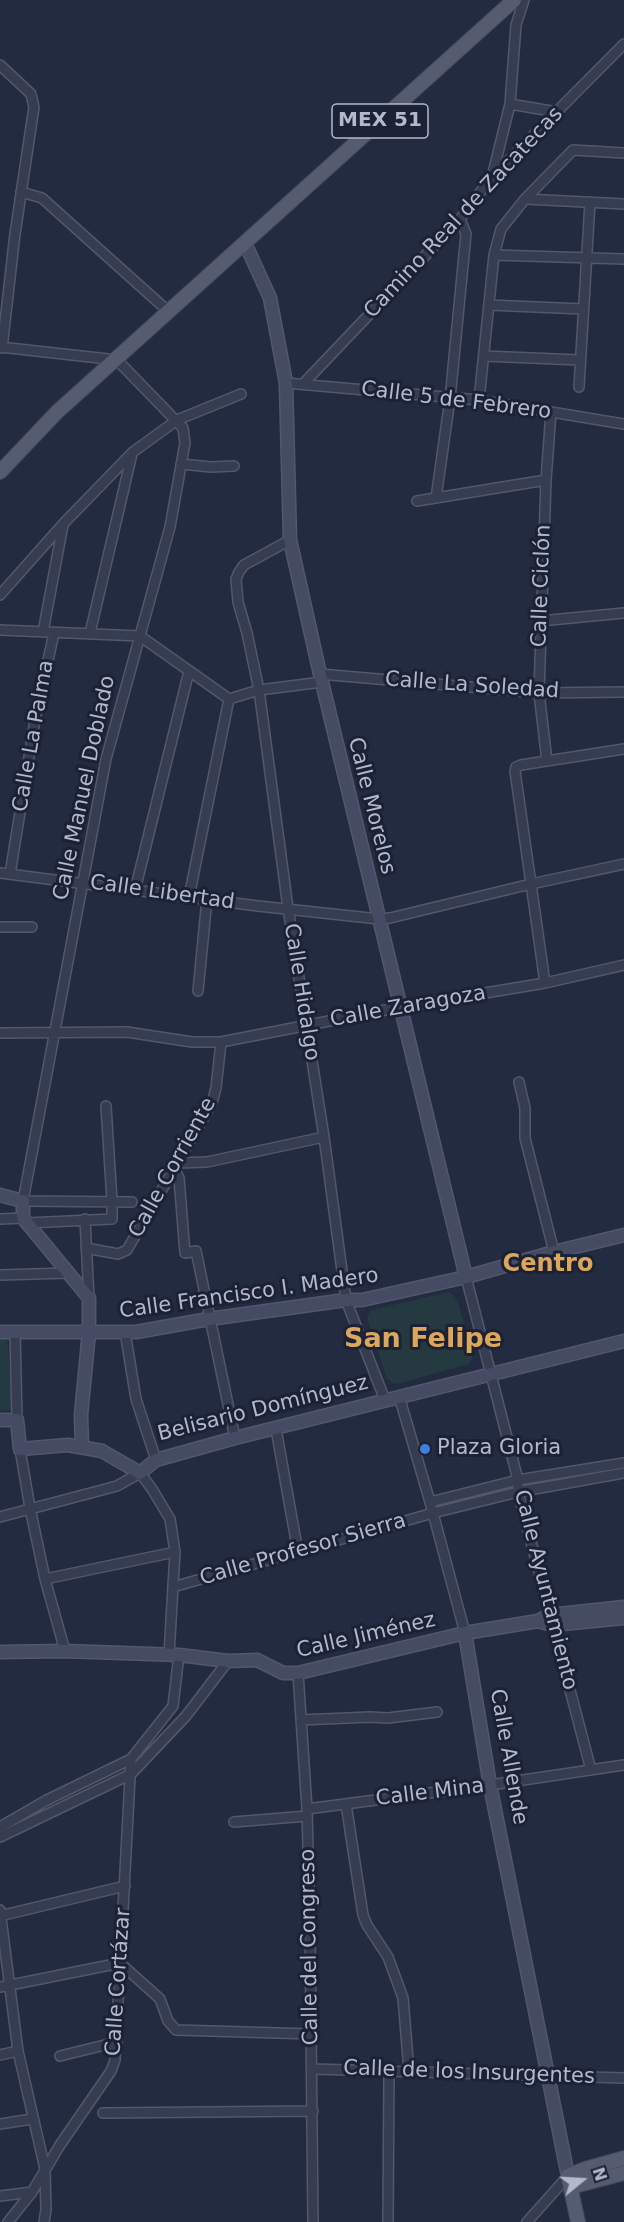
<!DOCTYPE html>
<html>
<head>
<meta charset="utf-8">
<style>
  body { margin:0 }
  #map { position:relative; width:624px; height:2222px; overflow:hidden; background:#232b40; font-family:"DejaVu Sans",sans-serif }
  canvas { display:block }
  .north { position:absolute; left:552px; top:2150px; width:60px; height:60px; -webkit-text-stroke:4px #1c2235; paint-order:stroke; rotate:72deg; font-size:16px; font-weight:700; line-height:24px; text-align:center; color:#b3b8ca }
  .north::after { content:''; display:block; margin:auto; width:21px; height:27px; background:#b3b8ca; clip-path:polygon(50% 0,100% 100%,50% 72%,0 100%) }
</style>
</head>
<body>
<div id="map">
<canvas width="624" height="2222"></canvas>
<div class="north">N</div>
</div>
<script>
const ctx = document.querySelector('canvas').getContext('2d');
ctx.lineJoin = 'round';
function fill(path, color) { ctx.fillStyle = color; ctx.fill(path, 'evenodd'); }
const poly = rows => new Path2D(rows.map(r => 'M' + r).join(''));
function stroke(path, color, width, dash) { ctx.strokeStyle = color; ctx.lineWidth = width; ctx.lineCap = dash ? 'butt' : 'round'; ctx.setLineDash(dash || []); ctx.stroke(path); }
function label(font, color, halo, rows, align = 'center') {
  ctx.font = font + ' "DejaVu Sans",sans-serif'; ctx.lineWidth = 6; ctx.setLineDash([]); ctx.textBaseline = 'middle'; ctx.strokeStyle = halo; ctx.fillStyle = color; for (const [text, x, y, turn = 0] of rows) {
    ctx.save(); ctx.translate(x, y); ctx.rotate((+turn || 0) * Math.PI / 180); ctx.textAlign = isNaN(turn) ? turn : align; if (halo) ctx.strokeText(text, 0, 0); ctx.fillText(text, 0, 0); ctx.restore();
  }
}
const green = poly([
  [448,1292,454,1296,458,1302,473,1357,471,1361,468,1364,398,1384,393,1383,387,1379,367,1318,369,1313,371,1310],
  [0,1338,7,1338,13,1410,0,1411]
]);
const street = poly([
  [0,65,31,94,34,107,15,234,2,348],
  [510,104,557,112],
  [492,177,510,104,516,25,524,0],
  [21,192,42,198,169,312],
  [525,199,624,204],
  [494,255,624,259],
  [489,305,583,309],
  [0,347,117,360,183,428,185,443,170,527,106,759,23,1201,132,1202],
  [484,356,579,360],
  [286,383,479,400,624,424],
  [304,383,460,219,491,178,624,44],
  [579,387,590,202],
  [479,400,494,255,501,229,525,199,573,150,624,153],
  [181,464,211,467,234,466],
  [436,498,450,399,466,234,460,219],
  [417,501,546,480],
  [290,540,244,565,239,572,236,579,238,602,247,633,259,690,288,908,324,1137,346,1300,385,1400],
  [0,595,64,523,133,452,177,420,241,394],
  [540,621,624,613],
  [0,630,140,636,229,699],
  [43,632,63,525],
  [90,633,132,454],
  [320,674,539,693,624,692],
  [229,699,259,690,322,682],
  [547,761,539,693,546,480,551,412],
  [0,873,258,906,379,919,390,918,531,884,624,864],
  [10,874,35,720,54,633],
  [135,890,189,671],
  [189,897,229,699],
  [0,927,32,927],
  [545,983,515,771,516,767,521,765,624,749],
  [198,991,207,899],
  [0,1033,127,1032,192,1042,221,1042,401,1007,545,983,624,965],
  [519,1082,525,1108,525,1138,554,1252],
  [177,1163,207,1162,324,1137],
  [174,1168,179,1178,185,1253,196,1251,235,1438],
  [0,1219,23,1218],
  [85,1219,89,1298],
  [27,1223,112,1219,112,1201,106,1106],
  [86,1248,118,1254,127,1250,212,1103,216,1088,221,1042],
  [0,1275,68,1273],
  [466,1277,518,1480,518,1492,591,1770],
  [15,1331,17,1420],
  [125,1332,136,1399,156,1460],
  [399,1396,430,1502,465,1633],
  [276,1429,298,1552],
  [20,1449,30,1508,45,1579,65,1651],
  [430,1502,518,1480,624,1463],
  [0,1517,117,1486,140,1473,152,1489,170,1519,175,1552,169,1655],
  [45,1579,175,1552],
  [173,1587,433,1513,518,1492,624,1473],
  [298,1673,307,1809,310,1927,313,2222],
  [301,1720,370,1717,388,1718,437,1712],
  [346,1804,363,1915,367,1925,388,1957,403,1998,409,2071],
  [307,1809,490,1785,624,1765],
  [234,1822,307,1816],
  [0,1827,47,1800,131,1759,173,1706,179,1655],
  [0,1837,131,1774,186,1716,228,1661],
  [0,1910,18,2051,45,2169,46,2210,44,2222],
  [0,1916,125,1886],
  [0,1987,120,1963,160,1999,168,2021,176,2030,312,2034],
  [0,2055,18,2051],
  [60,2056,117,2042],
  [313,2069,624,2078],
  [103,2113,313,2111],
  [0,2124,32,2119],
  [0,2196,32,2192],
  [8,2222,32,2192,60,2145,111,2071,115,2060,131,1759],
  [388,2222,389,2071],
  [527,2222,568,2176]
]);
const secondary = poly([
  [245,243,270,298,286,383,290,540,320,674,466,1277],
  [0,1195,23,1201,23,1218,89,1298,89,1332,81,1415,82,1447],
  [0,1332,136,1332,209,1319,346,1300,362,1300,466,1277,554,1252,624,1235],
  [0,1420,17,1420,20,1449,68,1445,102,1451,140,1473,156,1460,235,1438,624,1341],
  [538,1621,552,1625,624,1618],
  [465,1633,490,1785,568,2176],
  [0,1652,65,1651,179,1655,228,1661,257,1660,283,1673,298,1673,465,1633,538,1621,550,1615,624,1607]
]);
const primary = poly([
  [0,472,57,412,514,0],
  [571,2187,624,2173],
  [578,2222,568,2176,585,2169,624,2158]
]);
const markers = [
  [425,1449,6,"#3f7fe0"]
];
const shields = [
  [380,121,96]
];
const shieldNames = [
  ["MEX 51",380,121]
];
const streetNames = [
  ["Camino Real de Zacatecas",464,213,-47],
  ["Calle 5 de Febrero",456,401,7],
  ["Calle Ciclón",542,586,-88],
  ["Calle La Soledad",472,686,4],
  ["Calle La Palma",34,736,-80],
  ["Calle Manuel Doblado",85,788,-78],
  ["Calle Morelos",371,806,76],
  ["Calle Libertad",162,893,8],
  ["Calle Hidalgo",301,992,81],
  ["Calle Zaragoza",408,1007,-10],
  ["Calle Corriente",173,1168,-61],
  ["Calle Francisco I. Madero",249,1294,-8],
  ["Belisario Domínguez",263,1409,-14],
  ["Calle Profesor Sierra",303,1550,-16],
  ["Calle Ayuntamiento",545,1590,76],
  ["Calle Jiménez",366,1636,-13],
  ["Calle Allende",508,1757,80],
  ["Calle Mina",430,1793,-7],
  ["Calle del Congreso",310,1947,-91],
  ["Calle Cortázar",119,1982,-86],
  ["Calle de los Insurgentes",469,2073,2]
];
const poiNames = [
  ["Plaza Gloria",437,1449]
];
const quarterNames = [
  ["Centro",548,1265]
];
const districtNames = [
  ["San Felipe",423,1340]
];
fill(green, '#253941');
stroke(street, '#52586a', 12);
stroke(secondary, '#52586a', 15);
stroke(primary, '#404659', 16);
stroke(street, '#373d50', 9);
stroke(secondary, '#444b63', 12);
stroke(primary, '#555c70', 14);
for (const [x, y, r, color] of markers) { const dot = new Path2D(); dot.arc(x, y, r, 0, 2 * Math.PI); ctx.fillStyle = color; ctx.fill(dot); stroke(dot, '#1c2235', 2); }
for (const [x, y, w] of shields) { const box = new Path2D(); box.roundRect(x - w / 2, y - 17, w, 34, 4.5); ctx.fillStyle = '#1c2235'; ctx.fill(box); stroke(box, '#b3b8ca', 1.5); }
label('bold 20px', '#b3b8ca', null, shieldNames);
label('21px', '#b3b8ca', '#1c2235', streetNames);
label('21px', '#b3b8ca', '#1c2235', poiNames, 'left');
label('bold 24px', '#dca75c', '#1c2235', quarterNames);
label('bold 27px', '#dca75c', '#1c2235', districtNames);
</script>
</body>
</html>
